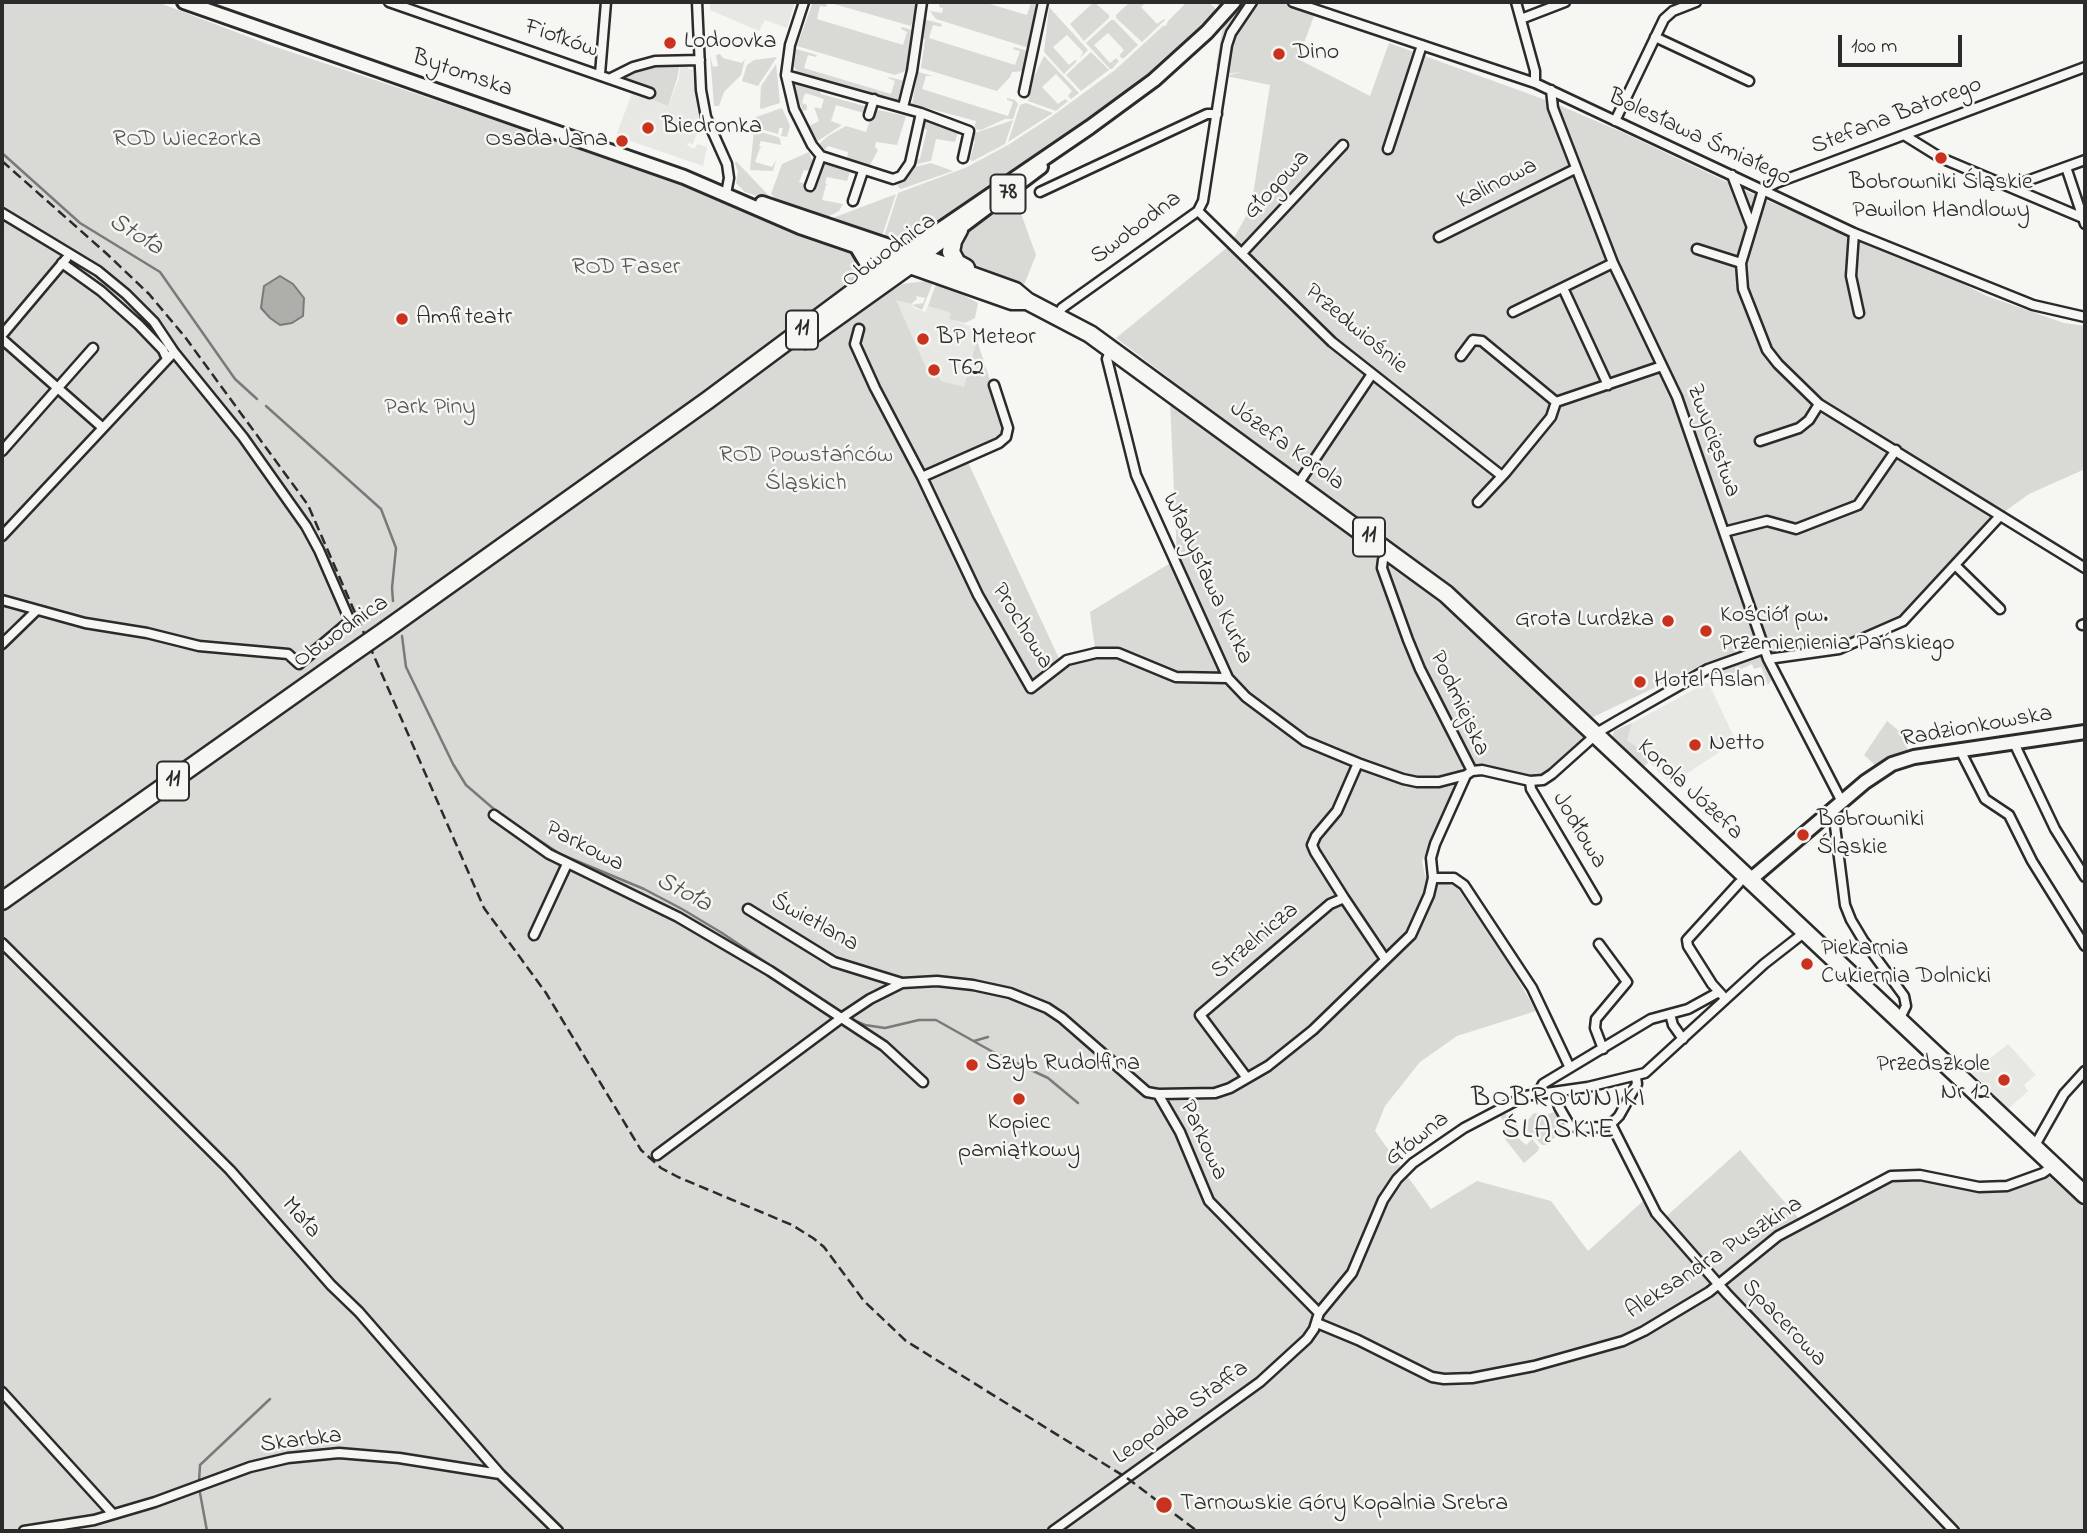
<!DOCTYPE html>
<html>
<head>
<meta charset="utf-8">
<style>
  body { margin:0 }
  #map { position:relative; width:2087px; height:1533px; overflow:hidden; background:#f6f6f2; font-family:"Indie Flower",sans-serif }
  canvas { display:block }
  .frame { position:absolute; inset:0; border:4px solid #2b2b2b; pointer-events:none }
  .scale { position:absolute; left:1838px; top:35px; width:124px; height:32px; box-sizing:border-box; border:4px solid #2b2b2b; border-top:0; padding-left:9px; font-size:21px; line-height:24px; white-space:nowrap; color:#2b2b2b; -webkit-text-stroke:5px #f6f6f2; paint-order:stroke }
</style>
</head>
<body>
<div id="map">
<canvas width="2087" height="1533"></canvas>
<div class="frame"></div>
<div class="scale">100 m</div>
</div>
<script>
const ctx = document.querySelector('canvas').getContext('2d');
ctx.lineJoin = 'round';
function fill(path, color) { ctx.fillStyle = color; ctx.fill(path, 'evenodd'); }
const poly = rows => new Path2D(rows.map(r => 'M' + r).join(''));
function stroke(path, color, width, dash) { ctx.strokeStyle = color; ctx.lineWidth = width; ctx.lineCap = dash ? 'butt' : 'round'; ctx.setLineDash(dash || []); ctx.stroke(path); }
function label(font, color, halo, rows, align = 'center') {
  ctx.font = font + ' "Indie Flower",sans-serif'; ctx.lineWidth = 5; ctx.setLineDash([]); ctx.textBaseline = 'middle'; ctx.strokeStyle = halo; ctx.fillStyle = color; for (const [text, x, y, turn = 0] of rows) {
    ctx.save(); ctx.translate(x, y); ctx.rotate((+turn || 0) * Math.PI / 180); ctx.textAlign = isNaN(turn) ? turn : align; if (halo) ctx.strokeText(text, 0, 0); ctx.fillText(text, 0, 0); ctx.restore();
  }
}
const built = poly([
  [710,2,795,2,787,28,765,20,759,31,710,10],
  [680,65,688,65,688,69,693,70,699,122,694,124,699,126,693,144,688,143,687,145,694,149,698,144,707,147,703,166,616,136,632,93,668,106,679,78],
  [892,298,911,304,914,308,925,312,928,306,951,313,950,319,982,330,964,388,941,381,913,378],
  [1708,682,1736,741,1671,784,1649,762,1651,760,1627,740,1632,723],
  [2008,1044,2036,1075,2024,1085,2028,1091,2008,1109,1972,1073]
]);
const green = poly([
  [2,2,157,2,270,45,623,163,889,263,893,290,902,284,934,280,922,310,912,305,923,303,925,298,916,296,917,299,911,304,896,300,927,370,937,373,941,381,964,387,977,341,1005,424,1005,432,1000,439,965,456,1062,665,1095,649,1090,612,1177,559,1169,378,1116,338,1229,246,1251,208,1270,85,1226,76,1241,72,1227,74,1228,69,1216,66,1227,4,1222,9,1214,2,1307,2,1304,12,1314,16,1298,59,1370,96,1389,43,1554,103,1624,133,1763,199,1943,274,1987,296,2064,323,2085,326,2085,469,2029,494,2000,515,1901,618,1863,639,1765,662,1773,678,1768,685,1762,675,1764,674,1761,667,1754,669,1752,664,1727,676,1730,681,1722,685,1719,684,1716,672,1728,665,1698,667,1589,719,1583,743,1560,767,1539,779,1514,776,1464,762,1450,802,1422,861,1425,876,1457,887,1513,971,1536,1011,1457,1036,1420,1062,1385,1106,1375,1131,1431,1209,1477,1181,1551,1201,1588,1251,1643,1201,1660,1222,1740,1150,1800,1220,1910,1173,1964,1184,2005,1185,2044,1172,2085,1209,2085,1531,2,1531],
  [813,2,827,4,826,7,820,6,817,19,903,45,907,32,901,29,902,27,912,30,908,70,895,75,797,46],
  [827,2,917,2,911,26],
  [940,2,983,2,1027,15,1031,2,1036,2,1029,48,936,19,930,11,942,13,943,8,939,7],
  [1094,2,1109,15,1109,18,1084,41,1070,24],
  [1130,2,1146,2,1141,7,1157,24,1164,19,1165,20,1142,42,1116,18,1116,15],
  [1187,2,1208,2,1215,8,1217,13,1200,32,1115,100,915,237,901,242,884,237,898,193,965,168,1008,145,1051,117,1115,70,1163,26,1166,26,1168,21],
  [1049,7,1088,50,1080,58,1083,52,1067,35,1053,47,1069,65,1075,60,1077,61,1064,74,1044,52],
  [924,19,942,24,941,27,933,25,929,38,1015,65,1020,51,1013,49,1014,47,1028,51,1025,71,1012,72,1010,77,997,91,921,68,925,40,921,35],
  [1111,20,1114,20,1138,45,1123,59,1119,56,1124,50,1108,33,1094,45,1110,63,1116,58,1119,61,1112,69,1110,69,1086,43],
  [796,49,817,55,816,57,808,55,804,68,891,94,895,81,888,78,889,77,905,81,901,98,891,102,799,75,794,66],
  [1091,52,1109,70,1081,91,1066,75],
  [720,54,723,58,742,63,745,59,741,75,724,92,719,106,714,106,710,55,713,67,718,66,716,55],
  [1044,56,1079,93,1071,99,1068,96,1072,91,1056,74,1042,87,1058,104,1065,99,1068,101,1056,111,1028,101,1034,77],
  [777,57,758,86,742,81,747,65,754,60],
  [656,62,680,62,677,79,668,106,630,91,630,88,652,98,654,92,617,79,619,75],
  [776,64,780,103,761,109,760,107,761,86],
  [918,72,933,76,926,76,922,89,1008,116,1013,102,1007,100,1007,98,1015,100,1018,104,1013,119,1005,119,981,130,974,129,976,121,912,104],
  [795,83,803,83,818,88,821,94,868,107,867,114,836,105,831,121,842,125,818,141,809,126,819,121,814,107,821,109,824,99,805,93,802,103,807,105,807,110,803,111,795,92],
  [1026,103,1053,113,1008,142,1020,105],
  [782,108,790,126,787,137,781,136,783,128,779,128,778,134,753,127,756,117],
  [874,109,906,116,897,145,876,142,875,147,878,150,869,167,847,158,848,152,828,146,825,150,821,147,819,144,828,136,846,126,866,132],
  [921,119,958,133,955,142,936,139,931,161,912,165,914,160,920,159,927,130,921,126],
  [1013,120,1005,144,973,161,970,160,975,141,971,139,972,134],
  [754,130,778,137,780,139,781,145,761,141,759,146,762,148,760,148,755,162,772,167,776,160,773,171,750,170],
  [809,152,813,162,810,171,804,170,799,182,812,186,822,162,850,172,847,181,827,177,825,183,828,185,826,185,822,200,843,204,839,211,827,217,775,198,771,194,782,164],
  [736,161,773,200,879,239,745,192,736,183,738,172,735,164],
  [931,163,953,171,901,189,898,187,897,179,911,168],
  [896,194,882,236,830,219],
  [1015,197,1036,255,1024,285,967,261,960,251,961,244,966,234],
  [937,281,978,303,975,318,965,323,949,319,951,313,928,306],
  [1887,721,1904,735,1908,752,1891,757,1876,766,1864,755],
  [1632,723,1627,740,1652,759,1645,766,1630,756,1612,738,1614,731],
  [1554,1112,1558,1113,1565,1129,1546,1145,1542,1145,1522,1126,1534,1113,1546,1115],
  [1505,1113,1518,1127,1514,1134,1526,1145,1532,1139,1539,1147,1538,1151,1524,1163,1505,1139,1509,1135,1500,1115]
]);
const water = poly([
  [280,276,293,284,304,298,303,316,292,323,280,325,270,318,261,308,264,286,280,276]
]);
const stream = poly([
  [2,153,80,223,160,272,235,379,257,399],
  [266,406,381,509,396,548,392,588,393,601],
  [402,636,406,667,453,764,466,785,495,810],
  [504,817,560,854,644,889,682,909,722,933,840,1012],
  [851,1019,865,1025,885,1028,919,1020,936,1020,993,1052,1048,1078,1078,1103],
  [974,1041,988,1037],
  [199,1482,200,1465,270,1399],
  [200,1493,207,1531]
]);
const street = poly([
  [389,2,650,93],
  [697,2,701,90,706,117,727,164,729,178,726,194],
  [804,2,790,45,786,75,794,109,812,145,821,156,893,179,901,176,910,163,921,113],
  [1293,2,1535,83,1854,233,2033,305,2085,317],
  [1516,2,1535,71,1535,83],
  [1521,19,1565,2],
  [1655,37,1749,81],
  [600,74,606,2],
  [786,75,921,113,969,131,963,158],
  [611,78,633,67,655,61,700,60],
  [1551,90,1553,108,1613,263,1677,397,1768,659,1842,802],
  [1024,92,1043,2],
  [903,107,912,71,922,2],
  [869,115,874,99],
  [1615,121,1664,19,1673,11,1696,2],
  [1904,135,1941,158,2083,218,2085,224],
  [1388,149,1422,45],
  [2066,167,2083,218],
  [1732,175,1751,225],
  [810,186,821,156],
  [2010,187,2085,160],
  [1763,190,1741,263,1743,289,1767,350,1778,364,1819,404,2085,568],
  [1763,190,1776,183,2085,67],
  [1040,192,1207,114,1217,114],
  [853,201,863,171],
  [1198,211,1332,342,1502,476],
  [2,213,98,271,126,294,154,322,174,352,243,437,306,526,319,550,350,621,299,664,288,654,199,646,147,633,85,623,2,600],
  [1854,233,1851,276,1859,313],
  [1439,237,1575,169],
  [1697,249,1741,263],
  [1242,253,1343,145],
  [62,263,101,291,139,325,163,350,167,359],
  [1563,288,1608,385],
  [1513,312,1613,263],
  [1058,315,1062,308,1198,211,1203,201,1227,45,1231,33,1252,2],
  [859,329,855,344,875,388,922,477,978,595,1031,688,1067,660,1096,653,1118,653,1176,677,1228,678],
  [2,335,66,259],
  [2,339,103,428],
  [1111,348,1107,359,1136,475,1228,678,1246,697,1305,741,1358,763,1403,779,1417,782,1439,782,1466,775],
  [1461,356,1473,340,1482,341,1556,402,1662,366],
  [1760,441,1799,428,1809,420,1819,404],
  [2,451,93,348],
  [922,477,999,443,1006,437,1008,428,994,385],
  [1298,484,1372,374],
  [1478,502,1506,472,1551,417,1556,402],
  [1724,532,1767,521,1796,529,1858,505,1896,450],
  [2,536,174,352],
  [1389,551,1383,560,1382,568,1408,640,1420,669,1472,771],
  [1955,565,2000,609],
  [2082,625,2085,624],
  [2,644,37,610],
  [1768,659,1839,649,1903,621,2000,516],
  [2014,743,2055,829,2085,877],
  [1960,750,1985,799,2009,815,2032,861,2085,946],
  [1472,771,1482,770,1530,781,1543,780,1552,774,1600,731,1617,721,1708,669,1764,649],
  [1530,781,1531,789,1596,899],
  [1833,810,1845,905,1851,920,1863,940,1904,996,1906,1006,1899,1020],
  [494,815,549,854,678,917,770,971,884,1046,923,1082],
  [1433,878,1454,878,1464,885,1532,988,1570,1068],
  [1344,898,1315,852,1312,845,1316,836,1337,811,1358,763],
  [748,909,834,962,902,983],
  [534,935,567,864],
  [2,943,230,1170,331,1285,359,1312,500,1474,558,1531],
  [1599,944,1627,982,1596,1019,1595,1028,1603,1049],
  [1722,995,1712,984,1688,946,1687,940,1739,883],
  [1670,1014,1673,1025,1683,1039],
  [1247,1078,1200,1015,1330,904,1344,898,1385,959],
  [1554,1092,1559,1107,1570,1126,1580,1128,1601,1127,1611,1124,1619,1116,1637,1084,1636,1077],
  [1158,1094,1180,1132,1209,1201,1319,1313],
  [1538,1094,1543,1084,1651,1019,1688,1009,1719,992],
  [1611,1124,1656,1213,1727,1294,1954,1531],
  [2034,1147,2064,1094,2085,1071],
  [657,1155,840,1019,870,999,902,983,937,981,973,985,1010,993,1047,1008,1062,1018,1147,1092,1158,1094,1215,1093,1230,1088,1268,1066,1313,1030,1411,935,1429,895,1433,878,1431,858,1435,844,1466,775,1472,771],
  [1317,1323,1358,1340,1432,1377,1444,1379,1472,1378,1534,1366,1623,1341,1644,1331,1709,1292,1778,1236,1891,1176,1920,1175,1979,1187,2007,1186,2043,1173,2054,1165],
  [2,1392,112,1513],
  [24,1531,94,1520,155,1502,250,1467,288,1458,339,1453,399,1458,500,1474],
  [1053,1531,1260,1382,1307,1339,1314,1329,1319,1313,1352,1273,1383,1200,1397,1179,1413,1163,1464,1128,1525,1096,1588,1087,1645,1073,1764,964,1805,932]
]);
const secondary = poly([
  [184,2,684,177,800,227,896,260],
  [762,203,907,252],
  [856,246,868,266,868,273,863,284],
  [1750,880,1865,782,1892,764,1914,757,2085,732]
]);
const primary = poly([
  [907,252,1090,127,1154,80,1207,32,1234,2],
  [916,261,1041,167]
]);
const highway = poly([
  [959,230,953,241,951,252,957,263,966,268],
  [805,340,910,265,1012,301,1027,301],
  [387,629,708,400,907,252,1015,291,1027,301,1090,334,1446,594,2085,1195],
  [2,901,344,659]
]);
const rail = poly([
  [2,161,107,254,149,294,185,337,308,505,484,908,546,993,641,1150,661,1168,678,1177,792,1225,813,1238,824,1247,864,1301,906,1341,1127,1478,1197,1531]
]);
const highwayBridge = poly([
  [344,659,387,629]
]);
const markers = [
  [670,43,7,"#c8321e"],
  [1279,54,7,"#c8321e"],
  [648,128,7,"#c8321e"],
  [622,141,7,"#c8321e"],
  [1941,158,7,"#c8321e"],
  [402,319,7,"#c8321e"],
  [923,339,7,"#c8321e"],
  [934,370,7,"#c8321e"],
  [1668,621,7,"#c8321e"],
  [1706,631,7,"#c8321e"],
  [1640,682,7,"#c8321e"],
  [1695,745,7,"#c8321e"],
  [1803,835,7,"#c8321e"],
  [1807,964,7,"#c8321e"],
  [972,1065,7,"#c8321e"],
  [2004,1080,7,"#c8321e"],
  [1019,1099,7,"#c8321e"],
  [1164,1505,9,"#c8321e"]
];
const shields = [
  [1008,194,35],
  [802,330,32],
  [1369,537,32],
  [173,781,32]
];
const shieldNames = [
  ["78",1008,194],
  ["11",802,330],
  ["11",1369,537],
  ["11",173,781]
];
const streetNames = [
  ["Fiołków",561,40,19],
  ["Bytomska",462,75,19],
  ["Stefana Batorego",1897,117,-21],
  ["Bolesława Śmiałego",1699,139,25],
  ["Kalinowa",1498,185,-27],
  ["Głogowa",1278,186,-47],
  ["Swobodna",1137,229,-37],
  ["Obwodnica",890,252,-36],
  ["Przedwiośnie",1355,330,40],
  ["Zwycięstwa",1712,441,70],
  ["Józefa Korola",1286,447,36],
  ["Władysława Kurka",1206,579,65],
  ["Prochowa",1021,627,58],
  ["Obwodnica",342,633,-35],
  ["Podmiejska",1458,704,65],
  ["Radzionkowska",1977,728,-10],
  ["Korola Józefa",1689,791,43],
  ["Jodłowa",1578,831,59],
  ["Parkowa",584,848,27],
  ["Świetlana",814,924,29],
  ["Strzelnicza",1256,942,-40],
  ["Główna",1418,1140,-38],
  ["Parkowa",1202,1141,65],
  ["Mała",300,1219,48],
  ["Aleksandra Puszkina",1715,1259,-33],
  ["Spacerowa",1783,1324,46],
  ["Leopolda Staffa",1182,1414,-36],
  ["Skarbka",301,1442,-7]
];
const poiNames = [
  ["Lodoovka",684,43],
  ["Dino",1293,54],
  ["Biedronka",662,128],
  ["Osada Jana",608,141,"right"],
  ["Bobrowniki Śląskie",1941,184,"center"],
  ["Pawilon Handlowy",1941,212,"center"],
  ["Amfiteatr",416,319],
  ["BP Meteor",937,339],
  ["T62",948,370],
  ["Kościół pw.",1720,617],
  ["Przemienienia Pańskiego",1720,645],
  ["Grota Lurdzka",1654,621,"right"],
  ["Hotel Aslan",1654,682],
  ["Netto",1709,745],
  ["Bobrowniki",1817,821],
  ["Śląskie",1817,849],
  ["Piekarnia",1821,950],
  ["Cukiernia Dolnicki",1821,978],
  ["Szyb Rudolfina",986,1065],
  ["Przedszkole",1990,1066,"right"],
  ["Nr 12",1990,1094,"right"],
  ["Kopiec",1019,1124,"center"],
  ["pamiątkowy",1019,1152,"center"],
  ["Tarnowskie Góry Kopalnia Srebra",1180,1505]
];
const parkNames = [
  ["ROD Wieczorka",187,141],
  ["ROD Faser",626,269],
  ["Park Piny",430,409],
  ["ROD Powstańców",806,457],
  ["Śląskich",806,485]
];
const waterNames = [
  ["Stoła",135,236,32],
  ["Stoła",683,894,28]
];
const quarterNames = [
  ["BOBROWNIKI",1559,1100],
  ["ŚLĄSKIE",1559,1132]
];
fill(built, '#e7e7e3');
fill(green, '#d9d9d5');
fill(water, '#aeaeab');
stroke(water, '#7a7a78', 2);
stroke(stream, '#7a7a78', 2.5);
stroke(street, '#2b2b2b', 13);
stroke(secondary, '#2b2b2b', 18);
stroke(primary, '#2b2b2b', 18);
stroke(highway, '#2b2b2b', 21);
stroke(street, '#f6f6f2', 8);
stroke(secondary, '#f6f6f2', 12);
stroke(primary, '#f6f6f2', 12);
stroke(highway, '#f6f6f2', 16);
stroke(rail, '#2b2b2b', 2.5, [10, 5]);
stroke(highwayBridge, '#2b2b2b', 21, []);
stroke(highwayBridge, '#f6f6f2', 16);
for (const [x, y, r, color] of markers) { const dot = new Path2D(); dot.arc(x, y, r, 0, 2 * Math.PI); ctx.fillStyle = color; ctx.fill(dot); stroke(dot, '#f6f6f2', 2.5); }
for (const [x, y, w] of shields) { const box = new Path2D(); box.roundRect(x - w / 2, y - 19.5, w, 39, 5); ctx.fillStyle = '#f6f6f2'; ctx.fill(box); stroke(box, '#2b2b2b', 2); }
label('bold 23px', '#2b2b2b', null, shieldNames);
label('24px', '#2b2b2b', '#f6f6f2', streetNames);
label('24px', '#2b2b2b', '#f6f6f2', poiNames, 'left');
label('24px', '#565656', '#f6f6f2', parkNames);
label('italic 26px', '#525251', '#f6f6f2', waterNames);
ctx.letterSpacing = '2px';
label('28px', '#2b2b2b', '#f6f6f2', quarterNames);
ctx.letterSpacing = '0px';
</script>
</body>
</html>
